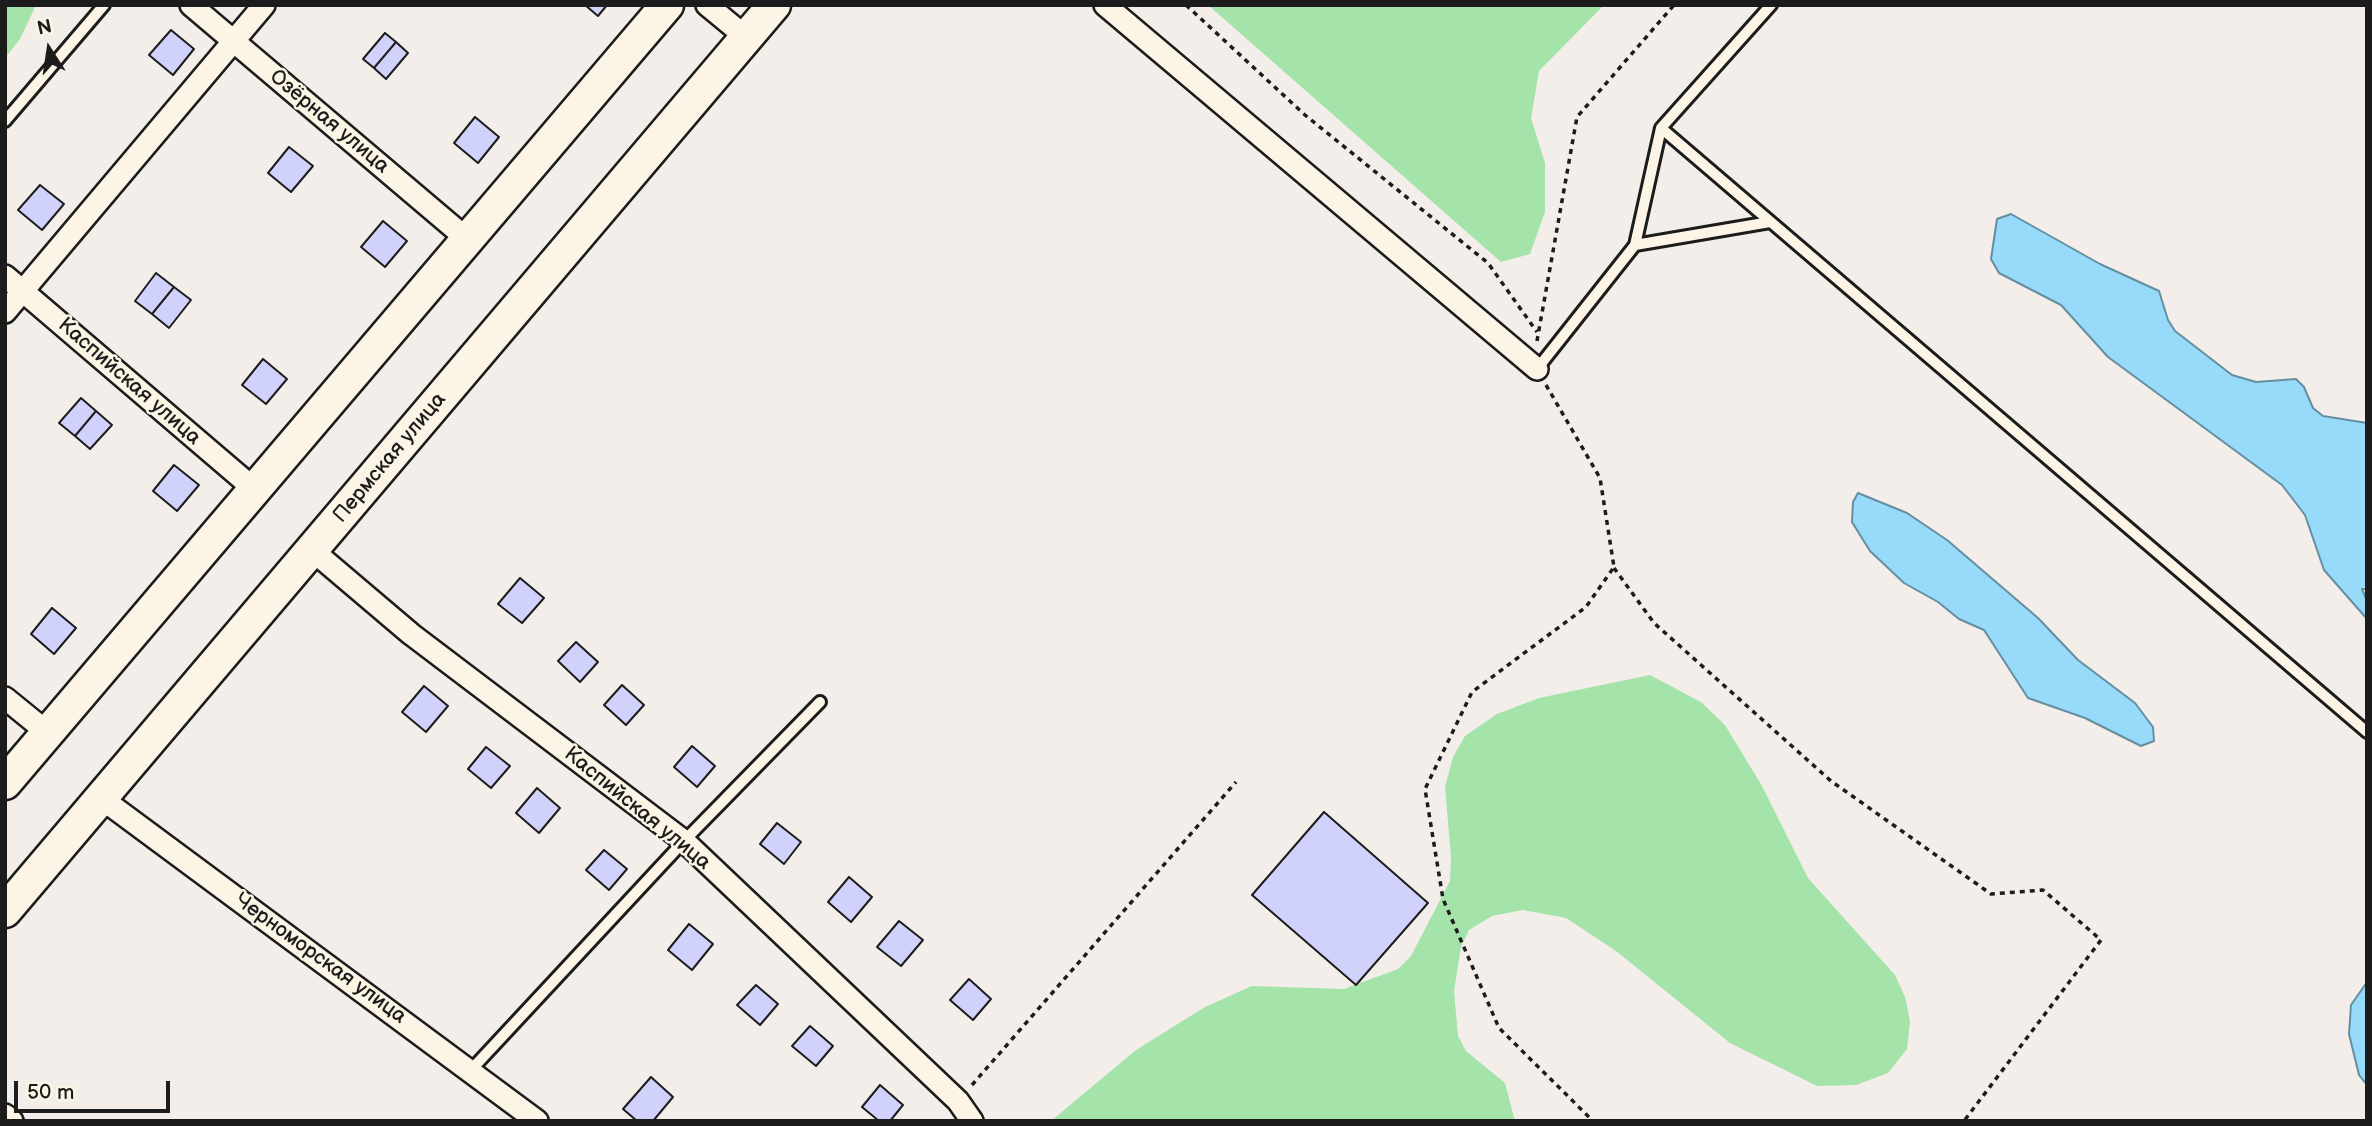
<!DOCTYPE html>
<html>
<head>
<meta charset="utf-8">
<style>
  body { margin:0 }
  #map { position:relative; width:2372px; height:1126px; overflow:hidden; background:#f3eee9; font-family:"Balsamiq Sans",sans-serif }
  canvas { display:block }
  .frame { position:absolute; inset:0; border:7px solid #1c1c1c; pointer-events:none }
  .north { position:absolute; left:14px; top:14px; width:70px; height:70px; -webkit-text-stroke:5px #fcf5e5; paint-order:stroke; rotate:348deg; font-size:19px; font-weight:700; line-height:28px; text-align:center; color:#1c1c1c }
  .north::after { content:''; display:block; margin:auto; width:24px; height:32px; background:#1c1c1c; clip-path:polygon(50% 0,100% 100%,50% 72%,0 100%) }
  .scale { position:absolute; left:14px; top:1081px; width:156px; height:32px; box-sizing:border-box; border:4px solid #1c1c1c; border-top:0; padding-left:9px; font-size:21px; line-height:24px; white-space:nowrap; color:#1c1c1c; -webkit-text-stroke:5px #fcf5e5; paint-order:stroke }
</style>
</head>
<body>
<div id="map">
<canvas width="2372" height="1126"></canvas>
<div class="frame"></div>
<div class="north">N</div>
<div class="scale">50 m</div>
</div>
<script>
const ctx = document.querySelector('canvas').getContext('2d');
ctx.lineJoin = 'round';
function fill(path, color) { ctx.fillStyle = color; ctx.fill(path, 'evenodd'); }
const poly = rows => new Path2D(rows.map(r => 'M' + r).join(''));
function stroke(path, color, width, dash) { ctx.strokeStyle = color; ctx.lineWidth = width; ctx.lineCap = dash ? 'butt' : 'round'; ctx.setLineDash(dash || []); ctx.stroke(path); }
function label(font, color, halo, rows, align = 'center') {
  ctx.font = font + ' "Balsamiq Sans",sans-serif'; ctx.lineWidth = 5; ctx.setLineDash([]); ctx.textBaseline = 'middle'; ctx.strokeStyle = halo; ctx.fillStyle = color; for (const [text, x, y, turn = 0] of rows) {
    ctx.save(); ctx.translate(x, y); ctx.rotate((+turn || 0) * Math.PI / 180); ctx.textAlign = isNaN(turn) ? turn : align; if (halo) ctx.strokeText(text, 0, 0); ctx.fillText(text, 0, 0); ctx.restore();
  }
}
const green = poly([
  [5,5,36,5,20,39,5,58],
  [1208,5,1604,5,1539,71,1531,118,1545,163,1545,212,1530,254,1501,262],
  [1650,675,1701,702,1725,725,1762,786,1808,878,1895,975,1905,997,1910,1021,1907,1049,1888,1073,1856,1085,1817,1086,1730,1043,1616,951,1566,918,1523,910,1492,916,1469,930,1461,947,1454,991,1458,1036,1466,1051,1505,1083,1515,1121,1051,1121,1136,1050,1205,1007,1252,986,1344,989,1398,969,1411,956,1450,881,1451,857,1445,787,1453,757,1465,736,1497,714,1539,698]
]);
const water = poly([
  [2011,214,2100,264,2159,291,2168,320,2175,331,2232,375,2256,382,2296,379,2304,387,2313,408,2323,416,2367,423,2367,589,2362,589,2367,601,2367,619,2324,570,2305,515,2282,485,2108,357,2061,305,1999,273,1991,259,1997,219,2011,214],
  [1858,493,1907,513,1947,540,2038,618,2078,660,2135,703,2153,727,2154,741,2141,746,2085,718,2028,698,1984,630,1959,619,1938,602,1904,583,1870,551,1852,522,1853,502,1858,493],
  [2367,982,2367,1085,2359,1075,2349,1034,2351,1005,2367,982]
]);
const building = poly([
  [585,5,607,5,598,16,585,5],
  [171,30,194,49,173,75,149,55,171,30],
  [385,33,396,42,374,68,363,59,385,33],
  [396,42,408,53,386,79,374,68,396,42],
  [475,117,499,137,478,163,454,143,475,117],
  [289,147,313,166,291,192,268,173,289,147],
  [40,185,64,204,42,230,18,210,40,185],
  [383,221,407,241,385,267,361,247,383,221],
  [156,273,174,287,152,314,135,301,156,273],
  [174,287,191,300,169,328,152,314,174,287],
  [263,359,287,379,266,404,242,385,263,359],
  [81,398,96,411,75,436,59,423,81,398],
  [96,411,112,425,90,449,75,436,96,411],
  [174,465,199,485,177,511,153,491,174,465],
  [520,578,544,598,522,623,498,604,520,578],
  [52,608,76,628,54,654,31,634,52,608],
  [576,642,598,662,580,682,558,661,576,642],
  [622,685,644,705,626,725,604,705,622,685],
  [424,686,448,706,426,732,402,712,424,686],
  [692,746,715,766,697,787,674,767,692,746],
  [486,747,510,766,491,788,468,769,486,747],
  [537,788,560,808,539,833,516,813,537,788],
  [1324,812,1428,903,1356,985,1252,895,1324,812],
  [777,823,801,842,784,864,760,844,777,823],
  [604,850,627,869,609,890,586,870,604,850],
  [849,877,872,897,851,922,828,902,849,877],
  [899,921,923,940,901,966,877,947,899,921],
  [689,924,713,944,692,970,668,950,689,924],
  [969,979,991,999,973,1020,950,1000,969,979],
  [756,985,778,1004,760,1025,737,1005,756,985],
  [810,1026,833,1046,816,1066,792,1046,810,1026],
  [651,1077,673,1097,653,1121,637,1121,623,1109,651,1077],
  [880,1085,903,1105,890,1121,879,1121,862,1107,880,1085]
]);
const path = poly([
  [1186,5,1305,115,1488,263,1537,332],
  [1537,341,1577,117,1674,5],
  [1546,385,1600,478,1614,567,1586,607,1472,692,1425,789,1443,899,1499,1028,1593,1121],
  [1614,568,1654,623,1831,781,1991,894,2043,890,2101,940,1964,1121],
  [972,1085,1236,782]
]);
const lane = poly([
  [1771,5,1661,128,2367,732],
  [5,121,104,5],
  [1661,128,1635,245,1770,222],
  [1537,369,1635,245],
  [471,1070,684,841,820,702]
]);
const street = poly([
  [191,5,467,239],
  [707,5,747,38],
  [1105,5,1537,369],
  [5,276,253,488],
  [5,312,264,5],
  [312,550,411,634,684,841,958,1101,972,1121],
  [5,698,48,733],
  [101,798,537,1121],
  [5,1115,12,1121]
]);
const secondary = poly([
  [5,783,667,5],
  [5,911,774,5]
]);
const streetNames = [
  ["Озёрная улица",329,122,40],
  ["Каспийская улица",129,382,41],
  ["Пермская улица",390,458,-50],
  ["Каспийская улица",637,809,39],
  ["Черноморская улица",320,959,36]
];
fill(green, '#a4e3aa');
fill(water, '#98dafa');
stroke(water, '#668ea1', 2);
fill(building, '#d1d2fb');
stroke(building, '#1c1c1c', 2);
stroke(lane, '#1c1c1c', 16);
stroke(street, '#1c1c1c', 26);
stroke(secondary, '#1c1c1c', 37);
stroke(path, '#1c1c1c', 3.5, [5, 5]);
stroke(lane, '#fcf5e5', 10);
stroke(street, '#fcf5e5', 21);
stroke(secondary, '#fcf5e5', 32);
label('21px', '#1c1c1c', '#fcf5e5', streetNames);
</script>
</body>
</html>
